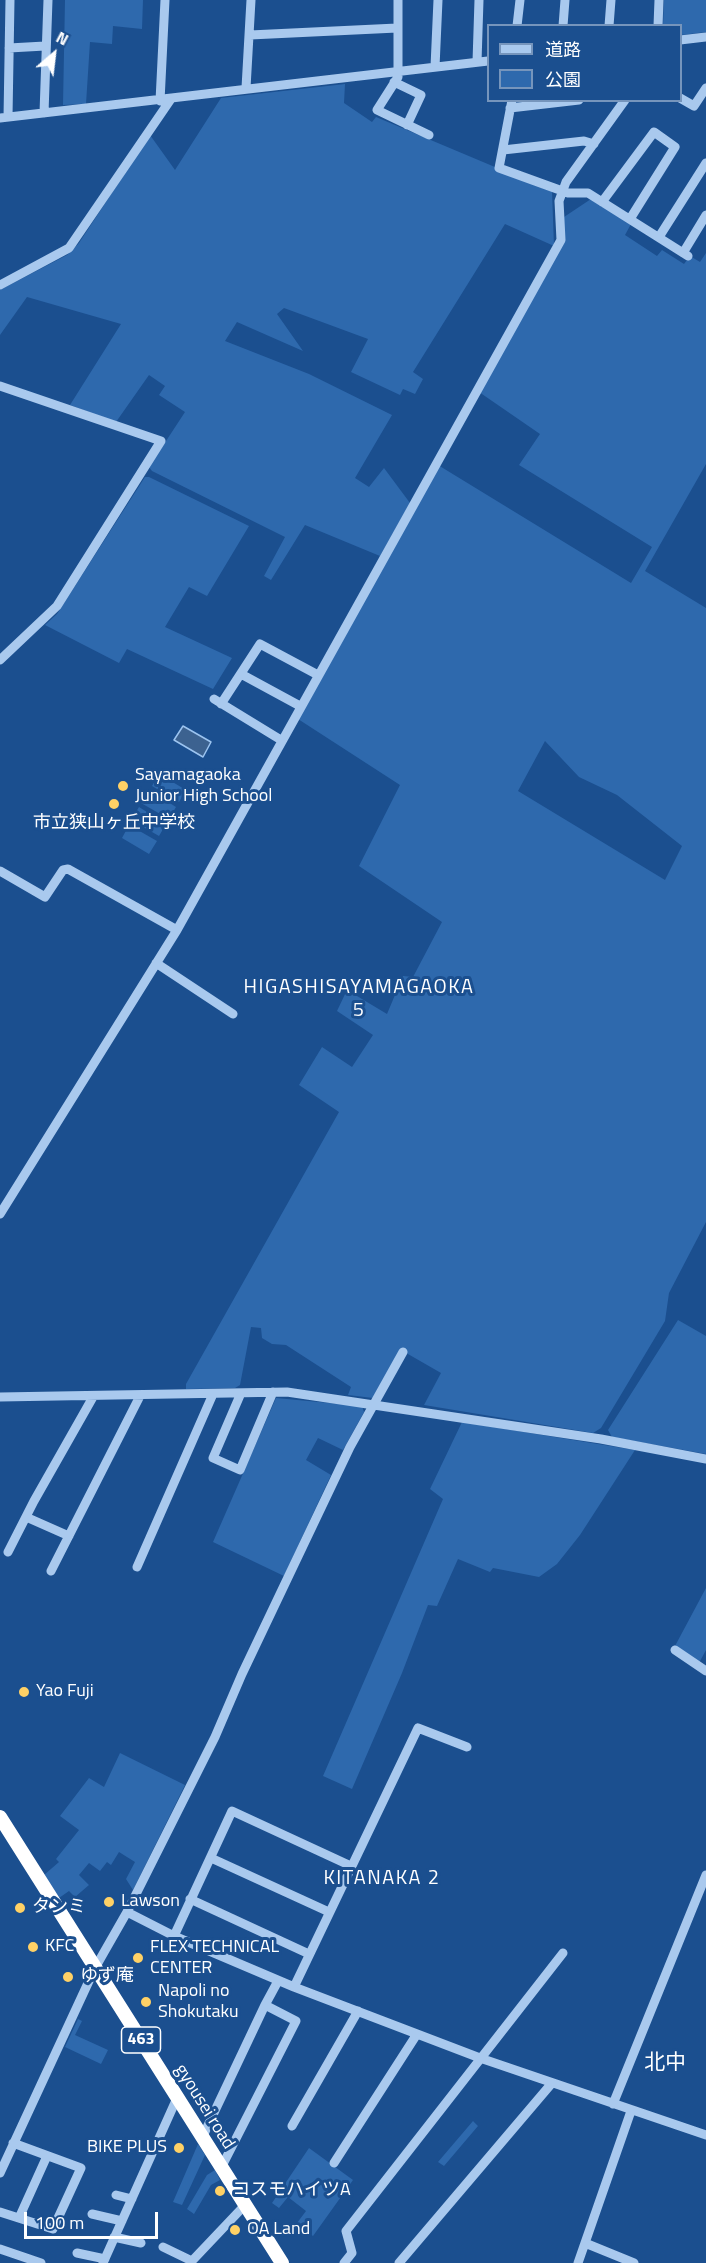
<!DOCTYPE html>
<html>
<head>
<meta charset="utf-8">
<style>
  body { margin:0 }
  #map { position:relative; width:706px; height:2263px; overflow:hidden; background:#1b4f8f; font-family:"Titillium Web","Noto Sans JP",sans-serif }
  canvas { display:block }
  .legend { position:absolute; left:487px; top:24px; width:195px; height:78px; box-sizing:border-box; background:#1b4f8f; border:2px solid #7695bc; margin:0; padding:8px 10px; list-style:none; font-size:18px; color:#fff }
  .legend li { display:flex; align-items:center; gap:12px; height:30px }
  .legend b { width:30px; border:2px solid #7695bc }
  .north { position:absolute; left:24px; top:24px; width:60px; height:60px; -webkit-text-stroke:4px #1b4f8f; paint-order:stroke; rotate:28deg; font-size:16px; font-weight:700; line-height:24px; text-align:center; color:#fff }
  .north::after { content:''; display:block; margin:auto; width:21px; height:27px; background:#fff; clip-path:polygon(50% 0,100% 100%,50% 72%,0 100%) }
  .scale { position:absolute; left:24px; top:2212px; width:134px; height:27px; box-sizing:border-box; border:3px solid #fff; border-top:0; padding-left:8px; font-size:18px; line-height:21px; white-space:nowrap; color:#fff; -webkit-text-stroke:4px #1b4f8f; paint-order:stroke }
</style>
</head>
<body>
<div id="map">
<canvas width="706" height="2263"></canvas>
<ul class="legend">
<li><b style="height:8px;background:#a9c9ee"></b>道路</li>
<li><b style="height:16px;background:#2e69ad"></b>公園</li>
</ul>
<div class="north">N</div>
<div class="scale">100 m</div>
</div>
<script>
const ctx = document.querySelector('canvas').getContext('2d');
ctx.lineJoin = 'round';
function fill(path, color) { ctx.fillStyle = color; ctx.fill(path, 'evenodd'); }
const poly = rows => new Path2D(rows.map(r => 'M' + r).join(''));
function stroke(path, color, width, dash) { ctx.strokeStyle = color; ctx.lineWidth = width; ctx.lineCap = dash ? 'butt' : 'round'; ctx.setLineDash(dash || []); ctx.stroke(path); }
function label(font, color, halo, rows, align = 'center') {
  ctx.font = font + ' "Titillium Web","Noto Sans JP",sans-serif'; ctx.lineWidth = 6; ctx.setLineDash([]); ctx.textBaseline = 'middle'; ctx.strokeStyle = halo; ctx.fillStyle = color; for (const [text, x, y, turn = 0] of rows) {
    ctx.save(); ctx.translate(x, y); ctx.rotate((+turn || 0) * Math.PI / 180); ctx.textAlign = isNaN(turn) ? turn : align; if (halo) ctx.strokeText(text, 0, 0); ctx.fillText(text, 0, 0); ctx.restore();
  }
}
const green = poly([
  [65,0,143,0,142,29,113,26,112,44,90,42,86,104,63,105],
  [664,0,706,0,706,32,681,35,680,26,663,25],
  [345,84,344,103,372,122,376,117,552,191,554,246,505,224,413,372,423,379,415,394,403,389,400,395,351,372,368,339,284,308,277,314,303,351,237,322,225,341,309,374,392,415,355,478,369,487,384,468,410,503,380,556,305,525,271,580,264,576,285,537,152,471,149,467,185,412,159,395,165,386,149,375,116,422,70,405,121,324,27,297,0,335,0,290,67,255,79,243,150,135,175,170,221,98],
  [591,199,631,224,625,235,657,256,662,250,684,264,690,256,700,262,706,253,706,464,645,571,706,608,706,1222,669,1293,665,1321,601,1428,593,1433,424,1405,441,1373,401,1350,373,1398,348,1395,351,1387,286,1345,272,1344,262,1338,261,1328,251,1327,240,1385,235,1388,186,1389,186,1384,339,1112,299,1085,322,1047,352,1067,373,1035,337,1011,347,990,387,1014,403,976,413,977,442,922,359,866,400,785,298,719,438,465,631,583,652,547,519,465,540,434,479,392,560,247,564,217],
  [545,741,579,777,617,795,682,846,665,880,518,791],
  [145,477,149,477,249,526,207,596,189,587,165,627,232,658,213,689,127,649,119,663,45,625,57,614],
  [159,774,186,790,179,802,152,786],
  [149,790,176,807,169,819,141,803],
  [139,807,166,824,159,836,131,820],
  [129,825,157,841,149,854,122,838],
  [678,1320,706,1336,706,1454,612,1437,608,1430],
  [276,1398,362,1406,364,1412,343,1450,318,1438,306,1460,331,1475,284,1576,213,1542],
  [462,1422,635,1450,580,1535,557,1564,539,1577,493,1568,490,1572,458,1559,437,1606,428,1605,402,1673,352,1789,323,1776,443,1499,430,1489],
  [706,1588,706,1650,699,1663,675,1646],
  [120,1753,185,1785,133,1890,126,1879,135,1862,119,1852,111,1865,107,1862,100,1871,89,1863,79,1875,89,1885,75,1897,69,1891,59,1898,44,1875,59,1862,56,1859,79,1830,60,1816,89,1778,104,1787],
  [78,2019,82,2021,75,2035,108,2050,101,2064,65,2047],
  [473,2121,478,2126,444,2166,438,2162],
  [198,2144,205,2155,182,2205,173,2202],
  [309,2148,353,2180,313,2236,297,2223,306,2211,288,2197,279,2208,272,2203],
  [215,2170,220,2180,211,2185,194,2214,187,2209,207,2175]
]);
const water = poly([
  [183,726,211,742,203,757,174,740,183,726]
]);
const minor = poly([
  [398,0,398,77,377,110,429,135],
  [517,26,520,0],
  [563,26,565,0],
  [609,26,611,0],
  [658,26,659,0],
  [250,35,397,28],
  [680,40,706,37],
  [9,48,45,46],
  [477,62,479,0],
  [435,67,438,0],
  [394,82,421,95,407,125],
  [246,88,251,0],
  [680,98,694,106,706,88],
  [512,100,499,168,568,193,588,193,688,256],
  [160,101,165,0],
  [510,108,579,100],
  [44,113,48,0],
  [8,117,10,0],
  [0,118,488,61],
  [503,150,584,141,594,144],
  [602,202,654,132,675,147,630,219],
  [659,237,706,163],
  [683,253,706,215],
  [0,285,69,248,171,99],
  [0,386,161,441,57,606,0,660],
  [241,674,300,706],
  [214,699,281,740],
  [221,704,260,644,318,675],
  [0,871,45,897,63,870,68,869,177,930],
  [156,963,233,1014],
  [0,1214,177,930,561,240,559,201,566,182,625,100],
  [241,1393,213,1458,240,1470,273,1392],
  [0,1397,287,1392,601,1439,706,1459],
  [26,1517,69,1536],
  [8,1552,34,1501,93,1397],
  [137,1567,213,1394],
  [51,1571,140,1396],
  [675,1650,706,1671],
  [211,1858,329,1912],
  [190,1899,309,1954],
  [127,1912,174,1936,294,1987,480,2058,706,2135],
  [174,1936,232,1811,351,1866],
  [294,1987,418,1728,467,1747],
  [265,2005,278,1981],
  [613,2104,706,1875],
  [292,2126,358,2011],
  [202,2138,265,2005,296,2021,221,2168],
  [334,2163,417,2034],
  [0,2173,95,1968,127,1912,215,1737,242,1674,350,1447,403,1352],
  [116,2195,132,2199],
  [0,2212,53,2229,81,2168,13,2143],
  [92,2214,122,2221],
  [19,2218,47,2156],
  [114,2237,141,2243],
  [585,2243,634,2263],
  [163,2247,192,2261],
  [0,2249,41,2263],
  [77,2253,105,2259],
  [103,2263,177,2098],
  [190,2263,245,2205],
  [344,2263,352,2253,346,2231,563,1953],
  [399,2263,552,2083],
  [578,2263,631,2111]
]);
const highway = poly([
  [0,1817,282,2263]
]);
const markers = [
  [123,786,6,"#ffd166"],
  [114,804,6,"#ffd166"],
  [24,1692,6,"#ffd166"],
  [109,1902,6,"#ffd166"],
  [20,1908,6,"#ffd166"],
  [33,1947,6,"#ffd166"],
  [138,1958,6,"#ffd166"],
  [68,1977,6,"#ffd166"],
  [146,2002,6,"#ffd166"],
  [179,2148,6,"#ffd166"],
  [220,2191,6,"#ffd166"],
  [235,2230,6,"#ffd166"]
];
const shields = [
  [141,2040,39]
];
const shieldNames = [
  ["463",141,2040]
];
const poiNames = [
  ["Sayamagaoka",135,776],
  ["Junior High School",135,797],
  ["市立狭山ヶ丘中学校",114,824,"center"],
  ["Yao Fuji",36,1692],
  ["Lawson",121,1902],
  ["タンミ",32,1908],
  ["KFC",45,1947],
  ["FLEX TECHNICAL",150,1948],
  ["CENTER",150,1969],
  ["ゆず庵",80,1977],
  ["Napoli no",158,1992],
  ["Shokutaku",158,2013],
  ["BIKE PLUS",167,2148,"right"],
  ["コスモハイツA",232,2191],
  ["OA Land",247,2230]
];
const streetNames = [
  ["gyousei road",204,2107,58]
];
const neighbourhoodNames = [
  ["HIGASHISAYAMAGAOKA",359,988],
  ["5",359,1011],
  ["KITANAKA 2",382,1879]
];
const quarterNames = [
  ["北中",665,2064]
];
fill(green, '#2e69ad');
fill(water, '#3c6290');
stroke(water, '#9cc4f0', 1.5);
stroke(minor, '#a9c9ee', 9);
stroke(highway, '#fff', 14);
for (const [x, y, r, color] of markers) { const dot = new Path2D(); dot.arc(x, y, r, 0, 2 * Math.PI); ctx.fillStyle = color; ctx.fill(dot); stroke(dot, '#1b4f8f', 2); }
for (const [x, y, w] of shields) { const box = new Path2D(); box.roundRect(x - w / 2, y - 13, w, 26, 4.5); ctx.fillStyle = '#1b4f8f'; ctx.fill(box); stroke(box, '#fff', 1.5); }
label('bold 16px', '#fff', null, shieldNames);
label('18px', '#fff', '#1b4f8f', poiNames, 'left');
label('18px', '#fff', '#1b4f8f', streetNames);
ctx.letterSpacing = '1.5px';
label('20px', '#fff', '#1b4f8f', neighbourhoodNames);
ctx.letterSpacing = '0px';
label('21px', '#fff', '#1b4f8f', quarterNames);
</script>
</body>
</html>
